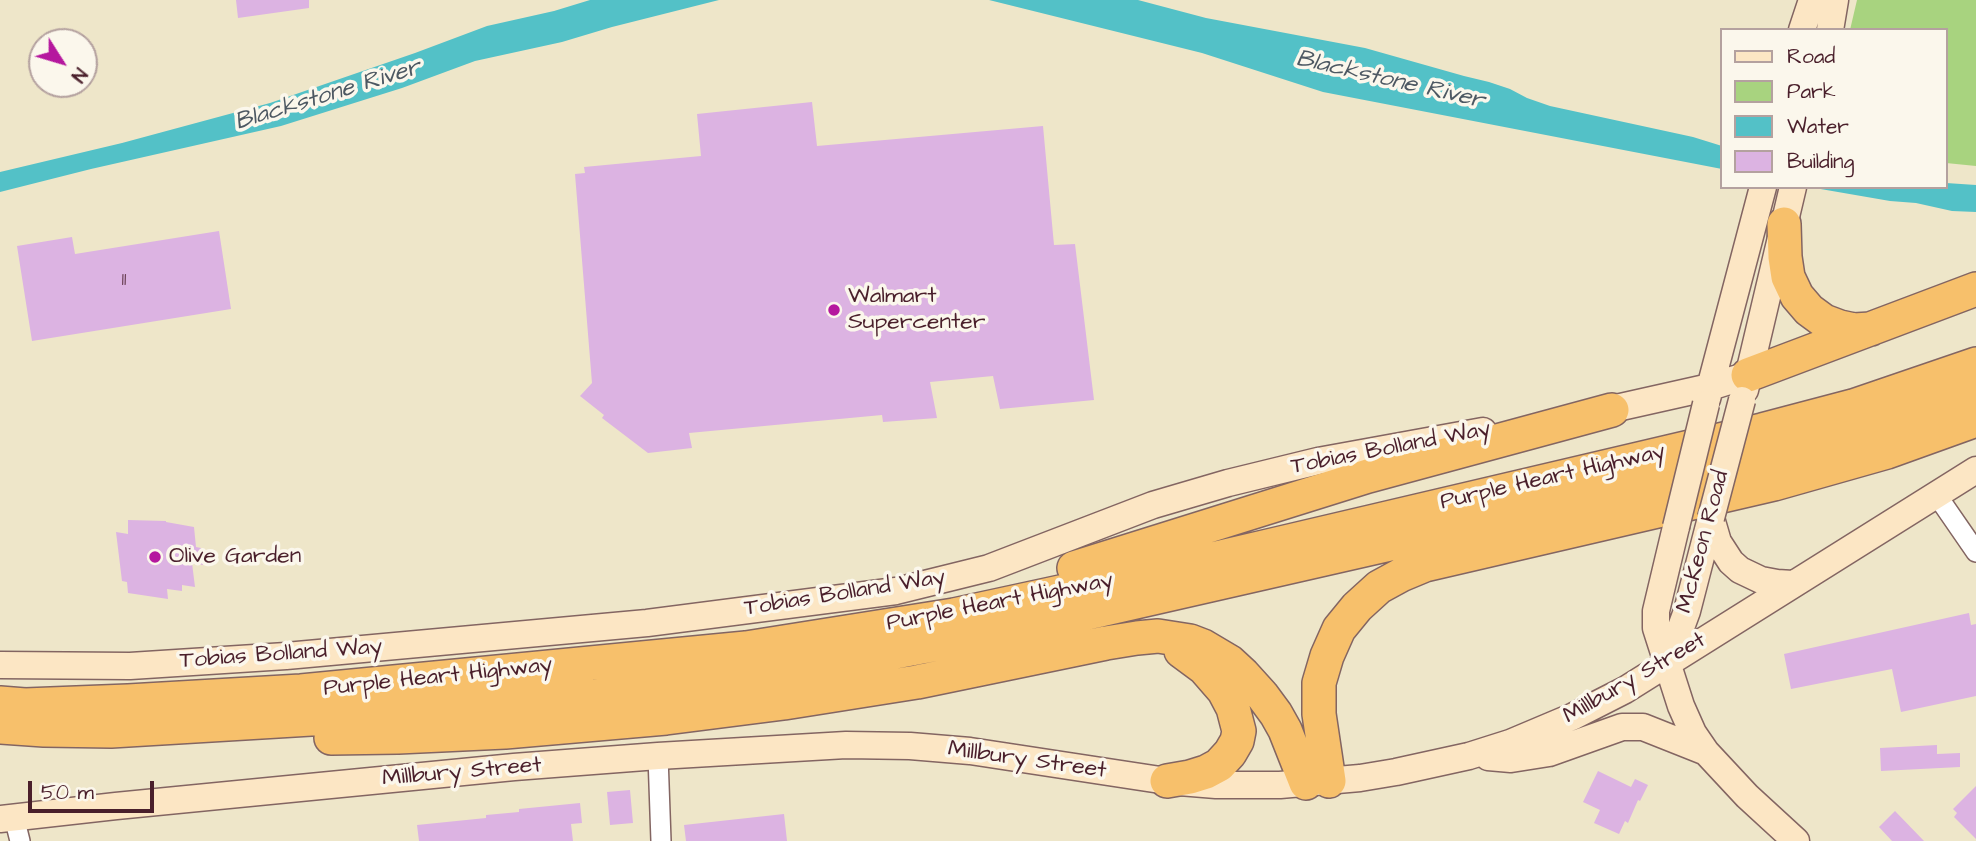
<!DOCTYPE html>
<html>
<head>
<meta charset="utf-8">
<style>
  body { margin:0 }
  #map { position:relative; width:1976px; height:841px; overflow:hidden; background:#eee6c9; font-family:"Architects Daughter",sans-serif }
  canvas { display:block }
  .legend { position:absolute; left:1720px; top:28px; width:228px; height:161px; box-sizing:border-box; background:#fbf7ec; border:2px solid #b4a19f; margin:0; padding:9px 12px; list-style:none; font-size:21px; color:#4a1f2b }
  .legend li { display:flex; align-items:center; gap:14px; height:35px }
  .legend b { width:35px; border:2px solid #b4a19f }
  .north { position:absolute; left:28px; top:28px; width:70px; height:70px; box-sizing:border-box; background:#fbf7ec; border:2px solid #b4a19f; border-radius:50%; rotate:127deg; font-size:19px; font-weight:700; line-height:28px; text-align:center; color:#4a1f2b }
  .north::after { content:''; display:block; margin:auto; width:24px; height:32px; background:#b5179e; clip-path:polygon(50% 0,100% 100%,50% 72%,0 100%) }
  .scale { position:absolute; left:28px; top:781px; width:126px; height:32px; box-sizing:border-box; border:4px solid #4a1f2b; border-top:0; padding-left:9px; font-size:21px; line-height:24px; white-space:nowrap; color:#4a1f2b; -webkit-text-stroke:5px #fbf7ec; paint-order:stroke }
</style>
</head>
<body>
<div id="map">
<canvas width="1976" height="841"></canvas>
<ul class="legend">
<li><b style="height:9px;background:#fce6c4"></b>Road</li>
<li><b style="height:19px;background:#a8d37f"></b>Park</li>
<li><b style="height:19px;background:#53c1c7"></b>Water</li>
<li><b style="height:19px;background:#dcb3e2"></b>Building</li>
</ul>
<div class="north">N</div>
<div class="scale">50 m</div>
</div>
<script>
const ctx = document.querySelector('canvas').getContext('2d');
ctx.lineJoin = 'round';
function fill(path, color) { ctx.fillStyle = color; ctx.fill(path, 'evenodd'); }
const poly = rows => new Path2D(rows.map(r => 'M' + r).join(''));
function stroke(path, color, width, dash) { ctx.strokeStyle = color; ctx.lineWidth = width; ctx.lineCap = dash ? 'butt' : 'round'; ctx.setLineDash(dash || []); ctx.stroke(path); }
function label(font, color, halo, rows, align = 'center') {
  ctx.font = font + ' "Architects Daughter",sans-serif'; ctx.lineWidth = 7; ctx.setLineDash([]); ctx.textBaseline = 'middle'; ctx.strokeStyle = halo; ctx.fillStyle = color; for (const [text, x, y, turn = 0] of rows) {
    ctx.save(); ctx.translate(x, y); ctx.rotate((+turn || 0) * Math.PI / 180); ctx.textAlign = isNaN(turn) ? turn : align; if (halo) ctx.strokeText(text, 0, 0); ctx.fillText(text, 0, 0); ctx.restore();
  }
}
const green = poly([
  [1857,0,1976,0,1976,166,1946,163,1946,30,1850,30]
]);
const water = poly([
  [590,0,719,0,612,27,562,42,475,61,402,88,281,126,91,169,0,192,0,172,122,143,270,103,415,53,487,26,554,11],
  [989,0,1138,0,1206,18,1365,48,1464,76,1489,82,1510,89,1527,98,1550,106,1693,137,1722,146,1722,169,1323,92,1202,53],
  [1946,183,1976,185,1976,212,1952,211,1916,203,1890,201,1809,187,1946,187]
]);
const building = poly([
  [236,0,309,0,309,8,238,18],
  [812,102,817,146,1043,126,1054,245,1075,244,1094,400,1000,409,993,376,930,382,937,418,883,422,882,415,689,433,692,448,648,453,602,418,604,415,580,396,592,383,575,174,585,173,584,167,701,156,697,114],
  [219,231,231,309,32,341,17,246,72,237,75,254],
  [128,520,166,521,166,522,194,527,196,547,201,548,203,565,192,563,195,587,182,585,182,591,167,589,168,599,128,593,127,582,122,581,116,532,128,534],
  [1969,613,1971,625,1976,624,1976,696,1901,712,1892,669,1791,689,1784,654],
  [1937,745,1937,754,1960,753,1960,767,1881,771,1880,748],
  [1598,771,1631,787,1635,779,1648,785,1640,801,1638,800,1628,823,1625,821,1619,834,1594,823,1600,810,1583,802],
  [1976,786,1976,839,1954,817,1957,813,1953,809],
  [630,790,633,823,610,825,607,792],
  [580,803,582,823,571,824,573,841,419,841,417,825,486,818,486,815,519,812,519,809],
  [1895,811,1924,841,1892,841,1879,827],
  [784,814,787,841,686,841,684,825]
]);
const street = poly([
  [1936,494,1976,552],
  [658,756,661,841],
  [14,817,20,841]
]);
const secondary = poly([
  [1802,30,1812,0],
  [1830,30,1835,0],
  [1745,390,1793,187],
  [1707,399,1763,187],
  [1594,413,1710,387,1748,375],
  [1711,518,1718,542,1731,562,1740,570,1761,580,1777,583,1793,584],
  [1676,527,1656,611,1656,628,1681,706,1693,733,1706,752,1747,796,1796,841],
  [1668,663,1687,611,1711,518],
  [0,665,130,666,286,656,647,623,896,591,989,568,1153,505,1228,483,1318,461,1483,431],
  [1488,757,1511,759,1549,753,1622,727,1643,727,1706,752],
  [0,819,116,806,514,767,658,756,846,745,910,746,970,751,1167,781,1216,785,1280,785,1360,778,1396,772,1469,756,1510,743,1574,716,1625,690,1976,470]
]);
const highway = poly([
  [1784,224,1785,257,1788,277,1797,296,1809,310,1824,321,1840,327,1854,330,1871,329],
  [1748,375,1976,289],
  [1074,568,1368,476,1612,410],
  [0,703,25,705,128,701,301,691,746,648,954,615,1213,559,1762,430,1853,406,1976,364],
  [0,727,44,730,111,731,311,719,594,696,816,667,1022,628,1487,522,1846,436,1976,394],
  [331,738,398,737,505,732,666,718,784,703,917,682,1106,643,1137,638,1158,636,1190,641,1203,646,1230,662,1243,674,1262,695,1276,714,1285,730,1306,783],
  [1167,781,1190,777,1206,772,1219,765,1230,753,1237,741,1239,731,1233,708,1224,691,1204,668,1181,651],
  [1329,781,1319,714,1319,683,1327,656,1339,629,1357,607,1379,587,1401,575,1425,565,1774,484,1887,452,1976,420]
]);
const secondaryBridge = poly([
  [1711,518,1742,400],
  [1676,527,1706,404]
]);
const markers = [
  [834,310,7,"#b5179e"],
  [155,557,7,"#b5179e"]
];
const numberNames = [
  ["11",124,281]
];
const poiNames = [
  ["Walmart",848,297],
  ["Supercenter",848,323],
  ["Olive Garden",169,557]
];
const streetNames = [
  ["Tobias Bolland Way",1391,449,-11],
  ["Purple Heart Highway",1553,478,-13],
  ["McKeon Road",1704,542,-75],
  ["Tobias Bolland Way",845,594,-9],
  ["Purple Heart Highway",1000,603,-11],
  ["Tobias Bolland Way",281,655,-4],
  ["Purple Heart Highway",438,678,-6],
  ["Millbury Street",1635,679,-30],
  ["Millbury Street",1027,761,8],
  ["Millbury Street",462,773,-5]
];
const waterNames = [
  ["Blackstone River",1390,81,13],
  ["Blackstone River",328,96,-17]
];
fill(green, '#a8d37f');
fill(water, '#53c1c7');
fill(building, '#dcb3e2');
stroke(street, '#836562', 22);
stroke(secondary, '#836562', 29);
stroke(highway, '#836562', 36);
stroke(street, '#fff', 19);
stroke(secondary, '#fce6c4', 26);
stroke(highway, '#f7c06b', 33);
stroke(secondaryBridge, '#836562', 29, []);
stroke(secondaryBridge, '#fce6c4', 26);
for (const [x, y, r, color] of markers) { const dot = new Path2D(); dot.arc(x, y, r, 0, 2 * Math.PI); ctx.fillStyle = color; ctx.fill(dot); stroke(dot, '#fbf7ec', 2.5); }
label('19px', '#6e4459', null, numberNames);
label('23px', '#4a1f2b', '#fbf7ec', poiNames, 'left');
label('23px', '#4a1f2b', '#fbf7ec', streetNames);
label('italic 24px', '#4d5862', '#fbf7ec', waterNames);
</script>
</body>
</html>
